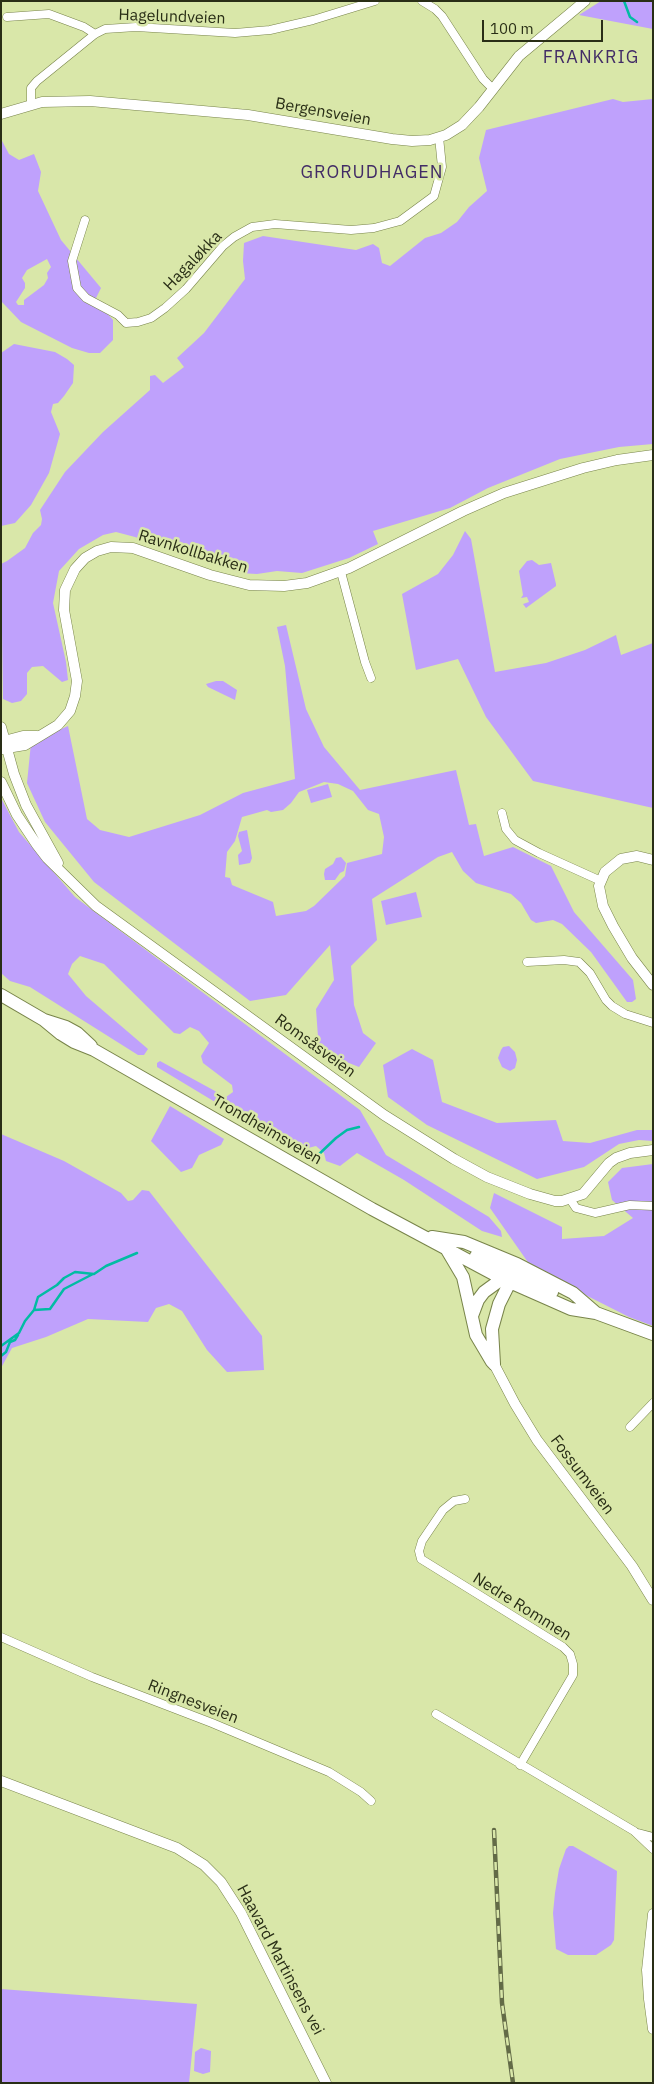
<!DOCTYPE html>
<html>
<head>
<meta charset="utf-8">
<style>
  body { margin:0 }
  #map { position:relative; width:654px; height:2084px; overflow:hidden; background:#d9e7a9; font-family:"IBM Plex Sans",sans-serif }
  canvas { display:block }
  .frame { position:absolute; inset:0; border:2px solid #292e16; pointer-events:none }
  .scale { position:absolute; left:482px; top:20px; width:121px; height:22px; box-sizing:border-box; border:2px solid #292e16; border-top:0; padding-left:6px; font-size:15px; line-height:18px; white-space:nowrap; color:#292e16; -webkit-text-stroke:4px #d9e7a9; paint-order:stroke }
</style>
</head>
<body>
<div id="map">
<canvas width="654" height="2084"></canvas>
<div class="frame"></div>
<div class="scale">100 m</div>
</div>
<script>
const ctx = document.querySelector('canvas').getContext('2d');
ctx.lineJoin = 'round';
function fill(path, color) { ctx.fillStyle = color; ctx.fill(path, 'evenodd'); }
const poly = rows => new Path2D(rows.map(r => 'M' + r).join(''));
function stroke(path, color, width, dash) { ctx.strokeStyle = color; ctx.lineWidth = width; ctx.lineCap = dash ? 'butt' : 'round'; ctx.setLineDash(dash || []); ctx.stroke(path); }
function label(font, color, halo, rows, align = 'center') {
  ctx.font = font + ' "IBM Plex Sans",sans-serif'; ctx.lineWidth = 5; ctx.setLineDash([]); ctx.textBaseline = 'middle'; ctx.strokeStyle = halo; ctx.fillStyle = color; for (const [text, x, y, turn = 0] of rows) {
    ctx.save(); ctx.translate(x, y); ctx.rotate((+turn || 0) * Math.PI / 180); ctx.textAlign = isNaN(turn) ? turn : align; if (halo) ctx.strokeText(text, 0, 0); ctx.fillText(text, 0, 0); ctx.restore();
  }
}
const green = poly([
  [601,1,653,1,653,29,579,15],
  [613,99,623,102,653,99,653,444,619,447,560,459,488,488,450,508,373,531,378,544,349,558,302,573,277,571,257,574,239,573,135,537,116,532,103,535,79,549,59,571,53,603,66,662,68,680,62,682,43,666,32,667,27,673,27,694,21,701,12,703,3,699,1,564,7,561,25,548,33,533,41,525,42,519,40,510,65,472,103,432,150,390,150,376,155,375,163,383,184,367,177,358,204,333,245,279,243,261,244,243,263,236,356,250,373,244,379,248,382,263,390,266,425,238,441,233,457,222,469,207,487,191,479,158,486,130],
  [1,139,9,154,19,160,34,154,41,172,38,191,61,240,101,288,93,304,105,311,113,320,113,340,100,353,89,353,72,348,21,322,1,301],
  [47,259,51,267,47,273,48,278,44,285,24,300,24,305,18,305,16,302,25,288,25,283,22,278,27,270],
  [14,344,55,352,67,359,74,365,73,383,64,396,58,403,53,404,51,412,60,434,49,473,31,505,15,523,1,526,1,353],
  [465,531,471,539,495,672,546,663,585,650,616,635,621,655,653,643,653,808,533,781,486,717,458,659,416,670,402,594,438,574,453,555],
  [532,560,539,565,551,563,556,584,556,586,526,608,523,604,529,602,527,597,521,598,523,595,519,571,527,561],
  [286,625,306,709,324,747,360,790,456,770,469,825,476,824,484,856,513,847,551,866,574,912,633,980,636,999,632,1002,627,1002,591,952,562,924,553,920,536,923,531,920,521,903,511,894,476,883,463,871,452,852,438,857,372,899,377,940,351,966,354,1005,363,1033,376,1043,359,1067,319,1051,316,1009,334,980,330,945,286,995,250,1001,94,882,45,822,27,783,31,743,68,726,87,819,100,830,129,837,200,815,243,793,295,779,285,666,277,627],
  [324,782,338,784,353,791,368,810,379,814,384,837,382,854,347,863,345,876,314,906,306,911,276,916,273,902,232,885,230,878,225,877,227,852,235,841,242,817,267,810,271,812,283,810,291,803,299,792],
  [216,681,223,681,237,690,235,700,208,687,206,684],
  [328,784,332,797,311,803,307,790],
  [1,798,19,832,75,897,360,1110,386,1155,489,1217,501,1231,502,1237,482,1231,404,1180,357,1153,340,1166,326,1161,324,1153,316,1146,308,1148,225,1108,157,1067,157,1063,160,1061,226,1097,233,1092,232,1085,203,1063,201,1056,209,1043,199,1031,190,1027,180,1034,174,1033,104,964,80,956,72,964,68,974,86,996,148,1049,144,1055,138,1055,30,987,10,981,1,973],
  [247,830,252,858,250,863,239,865,238,855,242,851,238,836,239,832],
  [341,857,346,863,344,871,340,873,335,880,325,880,324,874,325,869,333,864,336,858],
  [416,892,422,917,386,925,381,901],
  [509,1046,515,1052,517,1060,515,1068,510,1071,502,1067,498,1058,501,1050,503,1047],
  [412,1049,433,1060,442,1102,497,1123,556,1120,563,1141,590,1143,637,1130,653,1130,653,1141,639,1140,619,1144,584,1167,537,1179,427,1125,388,1097,383,1065],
  [170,1106,224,1139,221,1145,199,1155,192,1168,181,1172,151,1141],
  [1,1134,64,1161,121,1193,128,1201,133,1200,142,1190,149,1191,262,1336,264,1370,227,1372,207,1350,182,1311,169,1304,156,1308,148,1322,88,1319,46,1337,12,1348,1,1368],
  [653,1164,653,1326,629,1317,532,1268,490,1208,494,1193,562,1227,562,1239,604,1236,633,1218,612,1200,608,1182,622,1168],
  [569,1846,573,1846,617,1871,614,1940,611,1945,596,1955,568,1955,556,1949,553,1913,555,1893,559,1869,566,1849],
  [1,1989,197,2004,189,2083,1,2083],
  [201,2048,211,2051,210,2072,203,2074,194,2071,195,2052]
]);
const stream = poly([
  [624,1,630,17,637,22],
  [316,1157,336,1138,347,1130,359,1127],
  [34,1310,50,1309,64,1289,93,1274],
  [1,1346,19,1333,25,1321,34,1310,38,1297,57,1285,64,1278,75,1272,94,1274,106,1266,137,1253],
  [1,1356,6,1352,10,1342,15,1340,18,1335]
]);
const minor = poly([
  [422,1,435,9,442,16,483,79,493,89],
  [7,17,49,14,84,27,95,34],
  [31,104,31,88,37,81,95,34,105,29,136,27,235,33,270,30,313,20,375,1],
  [85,220,72,261,77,288,86,298,118,315,126,323,138,322,151,318,165,308,186,289,223,246,234,237,252,227,275,224,351,230,374,228,400,221,434,196,442,167,439,137],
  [341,572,365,662,371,678],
  [502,813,506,829,515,840,539,853,601,881],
  [527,962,564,960,579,962,590,973,606,1000,612,1006,625,1014,653,1023],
  [570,1199,576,1208,595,1213,630,1205,653,1206],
  [630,1427,653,1403],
  [465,1499,454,1501,443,1510,422,1541,419,1551,421,1559,563,1647,570,1654,573,1664,573,1675,520,1765],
  [1,1637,92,1677,212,1723,329,1772,361,1792,371,1801],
  [436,1714,634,1831,653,1849],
  [638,1833,653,1837]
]);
const tertiary = poly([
  [1,114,42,102,90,101,248,115,392,139,412,141,430,140,446,135,462,125,479,107,519,56,585,1],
  [1,727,14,774,26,805,58,863],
  [1,742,23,736,37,736],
  [1,749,25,745,58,725,70,711,75,696,77,681,64,610,65,590,75,569,85,558,97,551,111,547,133,548,210,575,249,585,284,586,307,583,349,568,463,511,504,493,583,468,617,460,653,455],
  [1,782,17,815,37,845,47,858,96,906,384,1115,454,1159,487,1177,530,1194,555,1201,562,1201,583,1194,609,1163,616,1158,630,1153,653,1150],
  [653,860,637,856,621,859,605,872,599,886,603,906,613,926,632,958,653,985],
  [494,1364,515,1404,537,1440,632,1566,653,1600],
  [1,1781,177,1848,204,1865,221,1882,241,1913,326,2083],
  [653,1914,647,1970,649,1999,653,2029]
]);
const trunk = poly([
  [1,995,44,1020,66,1027,77,1033,91,1046],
  [44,1020,61,1034,74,1042,94,1050,372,1209,503,1279,571,1309,596,1313,653,1334],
  [432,1237,464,1242,517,1264,573,1293,595,1312],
  [447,1250,463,1277,476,1335,492,1362],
  [476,1256,510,1273,510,1282,499,1304,492,1329,494,1364],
  [472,1316,478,1300,484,1292,510,1273,552,1292]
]);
const rail = poly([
  [494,1830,502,2003,513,2083]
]);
const streetNames = [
  ["Hagelundveien",172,17,2],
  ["Bergensveien",323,112,10],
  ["Hagaløkka",193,261,-46],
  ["Ravnkollbakken",193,552,17],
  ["Romsåsveien",315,1046,36],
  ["Trondheimsveien",267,1130,30],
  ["Fossumveien",582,1475,53],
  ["Nedre Rommen",522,1607,32],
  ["Ringnesveien",193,1702,21],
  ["Haavard Martinsens vei",280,1960,62]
];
const neighbourhoodNames = [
  ["FRANKRIG",591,58],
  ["GRORUDHAGEN",372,173]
];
fill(green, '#bfa1fc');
stroke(stream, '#01bca3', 2.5);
stroke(minor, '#78844a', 9);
stroke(tertiary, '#78844a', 11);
stroke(trunk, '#78844a', 14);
stroke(minor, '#fff', 8);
stroke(tertiary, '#fff', 10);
stroke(trunk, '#fff', 12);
stroke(rail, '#636b47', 4.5);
stroke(rail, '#d9e7a9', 2.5, [8]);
label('16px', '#292e16', '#d9e7a9', streetNames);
ctx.letterSpacing = '1px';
label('18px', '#422c66', '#d9e7a9', neighbourhoodNames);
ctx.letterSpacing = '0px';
</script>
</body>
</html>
